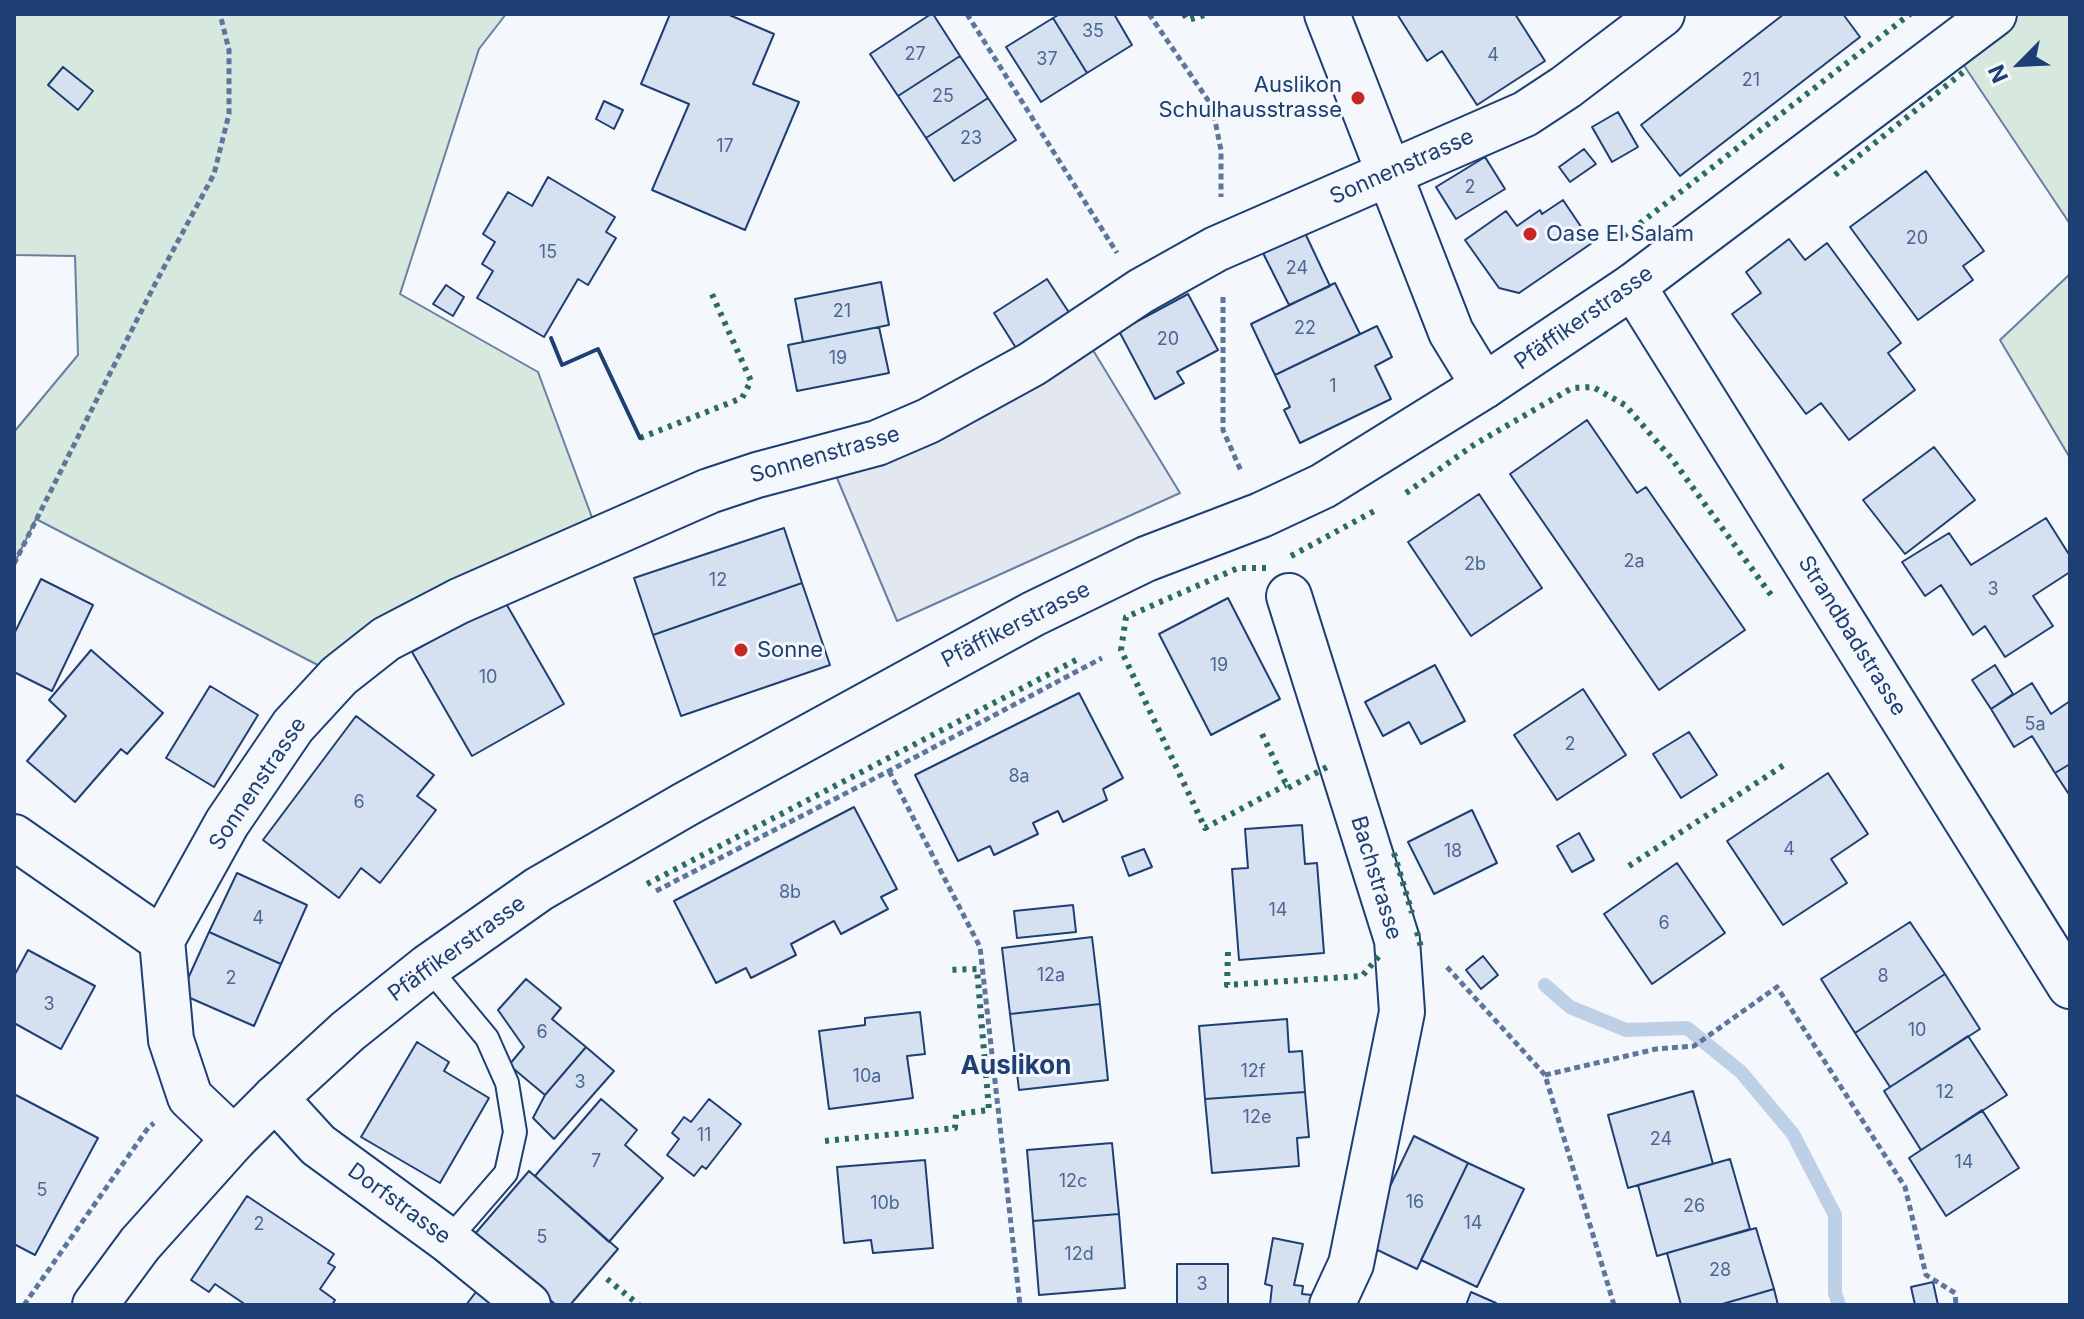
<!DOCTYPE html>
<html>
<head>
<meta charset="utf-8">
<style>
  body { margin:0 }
  #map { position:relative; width:2084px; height:1319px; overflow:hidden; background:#f4f7fb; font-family:Inter,sans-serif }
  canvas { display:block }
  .frame { position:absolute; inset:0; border:16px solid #1d3f73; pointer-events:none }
  .north { position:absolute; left:1980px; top:24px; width:80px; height:80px; -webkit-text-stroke:6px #f4f7fb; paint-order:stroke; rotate:246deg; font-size:22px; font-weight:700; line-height:32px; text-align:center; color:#1d3f73 }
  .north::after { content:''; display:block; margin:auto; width:28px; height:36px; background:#1d3f73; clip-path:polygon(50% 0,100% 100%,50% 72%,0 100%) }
</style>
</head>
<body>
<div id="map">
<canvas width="2084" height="1319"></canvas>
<div class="frame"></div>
<div class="north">N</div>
</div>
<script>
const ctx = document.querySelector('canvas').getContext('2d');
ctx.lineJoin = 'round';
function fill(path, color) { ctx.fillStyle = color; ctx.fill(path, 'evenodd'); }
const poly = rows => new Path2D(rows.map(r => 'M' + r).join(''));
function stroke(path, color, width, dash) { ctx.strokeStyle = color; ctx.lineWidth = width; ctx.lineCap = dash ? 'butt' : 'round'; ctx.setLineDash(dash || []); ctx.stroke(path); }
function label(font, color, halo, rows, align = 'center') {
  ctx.font = font + ' Inter,sans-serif'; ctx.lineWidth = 6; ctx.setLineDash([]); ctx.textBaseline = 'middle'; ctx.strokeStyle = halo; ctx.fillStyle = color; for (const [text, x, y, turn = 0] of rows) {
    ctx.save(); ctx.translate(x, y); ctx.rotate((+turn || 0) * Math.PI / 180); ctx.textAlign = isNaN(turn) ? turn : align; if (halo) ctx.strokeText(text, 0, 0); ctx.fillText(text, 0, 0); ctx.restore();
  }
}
const green = poly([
  [14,14,506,14,479,49,400,294,538,372,600,539,339,676,36,519,14,564,14,432,78,355,75,256,14,255,14,14],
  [1994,14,2070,14,2070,224,1951,46,1994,14],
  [2070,274,2070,458,2000,340,2070,274]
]);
const parking = poly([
  [1088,342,1180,493,897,621,837,478,918,446,1088,342]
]);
const stream = poly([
  [1545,985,1570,1007,1626,1030,1687,1028,1741,1072,1793,1134,1835,1215,1835,1293,1839,1305]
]);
const building = poly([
  [670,14,727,14,774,34,753,84,799,102,745,230,652,190,689,104,641,84,670,14],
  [931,14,933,14,960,56,898,96,870,54,931,14],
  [1060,14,1114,14,1132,45,1087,73,1053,18,1060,14],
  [1397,14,1515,14,1545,61,1477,105,1442,51,1427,61,1397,14],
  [1784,14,1843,14,1860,37,1680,176,1641,125,1784,14],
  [1053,18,1087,73,1041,102,1006,47,1053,18],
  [960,56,988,98,926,138,898,96,960,56],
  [63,67,93,91,78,110,48,85,63,67],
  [988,98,1016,140,954,181,926,138,988,98],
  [604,101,623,110,614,129,596,119,604,101],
  [1618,112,1638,147,1612,162,1592,127,1618,112],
  [1584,149,1596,164,1570,182,1559,167,1584,149],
  [1485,157,1505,189,1456,219,1436,187,1485,157],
  [1926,171,1984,251,1963,266,1973,280,1918,320,1850,227,1926,171],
  [548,177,615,217,606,232,616,238,588,285,578,279,544,337,477,298,493,271,482,264,495,242,483,234,508,192,532,206,548,177],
  [1563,200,1592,243,1519,293,1499,288,1465,240,1506,211,1517,226,1540,210,1542,214,1563,200],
  [1305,233,1330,286,1289,305,1263,253,1305,233],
  [1789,239,1805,260,1827,243,1901,343,1888,353,1915,390,1849,440,1821,403,1806,414,1732,314,1761,293,1746,272,1789,239],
  [1047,279,1070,314,1016,348,994,313,1047,279],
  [881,282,889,325,803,342,795,299,881,282],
  [1335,283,1360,334,1275,375,1251,324,1335,283],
  [446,285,464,297,453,316,433,304,446,285],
  [1188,294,1218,350,1177,372,1184,383,1155,399,1119,331,1188,294],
  [1377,326,1392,357,1375,366,1391,399,1300,443,1284,410,1290,407,1275,375,1377,326],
  [879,327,889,373,797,391,788,345,879,327],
  [1587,420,1637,493,1646,487,1745,630,1659,690,1510,474,1587,420],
  [1934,447,1975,500,1905,554,1863,500,1934,447],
  [1479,494,1542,588,1471,636,1408,542,1479,494],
  [2046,518,2070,556,2070,572,2033,596,2053,626,2005,657,1985,626,1973,635,1941,585,1925,596,1902,562,1949,533,1971,565,2046,518],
  [784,528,802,583,653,635,634,578,784,528],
  [41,579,93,605,52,691,14,672,14,634,41,579],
  [802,583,830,665,681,716,653,635,802,583],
  [1228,598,1280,699,1211,735,1159,634,1228,598],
  [504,600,564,704,472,756,412,652,504,600],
  [91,650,163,713,127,754,121,749,75,802,27,761,66,716,49,700,91,650],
  [1435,665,1465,721,1421,744,1409,722,1383,736,1365,702,1435,665],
  [1995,665,2013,694,1991,709,1972,680,1995,665],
  [2032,683,2051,714,2070,701,2070,764,2055,773,2032,736,2014,747,1991,709,2032,683],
  [210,686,258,715,214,787,166,758,210,686],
  [1583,689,1626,755,1557,800,1514,735,1583,689],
  [1079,693,1123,778,1103,789,1107,800,1063,822,1058,811,1033,823,1038,834,994,855,990,846,958,861,915,775,1079,693],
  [356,716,434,775,417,796,436,810,380,883,361,868,339,898,263,840,356,716],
  [1689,732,1717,775,1681,798,1653,754,1689,732],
  [2070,764,2070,796,2055,773,2070,764],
  [1828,773,1868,834,1831,859,1847,883,1783,925,1727,841,1828,773],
  [854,807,897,889,881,897,888,909,841,934,834,921,791,944,796,955,751,978,746,968,716,983,674,901,854,807],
  [1472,810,1497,863,1434,894,1408,842,1472,810],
  [1302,825,1305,864,1317,863,1324,953,1239,960,1232,869,1248,868,1245,829,1302,825],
  [1579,833,1594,860,1572,872,1557,846,1579,833],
  [1144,849,1152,867,1129,876,1122,857,1144,849],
  [1677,863,1725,933,1652,984,1604,914,1677,863],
  [237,873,307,905,281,964,209,932,237,873],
  [1073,905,1076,932,1017,938,1014,911,1073,905],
  [1910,922,1945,974,1855,1033,1821,979,1910,922],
  [209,932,281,964,254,1026,181,994,209,932],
  [1092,937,1100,1004,1010,1014,1002,948,1092,937],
  [28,950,95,986,61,1049,14,1023,14,976,28,950],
  [1483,956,1498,975,1481,989,1466,970,1483,956],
  [1945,974,1980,1029,1890,1087,1855,1033,1945,974],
  [526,979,561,1008,552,1019,586,1047,545,1095,509,1065,524,1047,498,1010,526,979],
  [1100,1004,1108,1080,1019,1090,1010,1014,1100,1004],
  [920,1012,925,1054,907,1056,913,1098,829,1109,819,1031,865,1025,865,1018,920,1012],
  [1287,1019,1289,1052,1302,1051,1305,1092,1205,1099,1199,1026,1287,1019],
  [1968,1036,2007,1095,1921,1150,1884,1091,1968,1036],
  [417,1042,449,1062,444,1071,489,1098,440,1183,361,1137,417,1042],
  [586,1047,614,1071,554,1139,533,1118,545,1095,586,1047],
  [1693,1091,1713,1164,1628,1188,1608,1115,1693,1091],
  [1305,1092,1309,1137,1297,1138,1299,1166,1212,1173,1205,1099,1305,1092],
  [14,1094,98,1138,35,1255,14,1244,14,1094],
  [601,1099,637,1130,625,1145,663,1178,609,1242,535,1176,601,1099],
  [709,1099,741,1124,706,1169,702,1166,694,1176,667,1155,679,1139,672,1133,684,1117,691,1122,709,1099],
  [1982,1110,2019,1168,1946,1216,1909,1158,1982,1110],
  [1414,1136,1468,1163,1417,1269,1363,1243,1414,1136],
  [1112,1143,1119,1214,1033,1221,1027,1150,1112,1143],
  [1730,1159,1750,1229,1657,1256,1638,1185,1730,1159],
  [925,1160,933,1248,873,1253,871,1240,844,1243,837,1167,925,1160],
  [1468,1163,1524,1189,1477,1287,1421,1260,1468,1163],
  [529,1171,618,1249,570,1305,556,1305,474,1235,529,1171],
  [247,1196,334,1254,328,1263,335,1267,320,1289,335,1300,332,1305,246,1305,215,1284,209,1292,191,1280,247,1196],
  [1119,1214,1125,1288,1039,1295,1033,1221,1119,1214],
  [1756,1228,1774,1289,1719,1305,1681,1305,1667,1253,1756,1228],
  [1273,1238,1303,1244,1294,1285,1303,1286,1302,1294,1312,1295,1310,1305,1270,1305,1272,1286,1265,1284,1273,1238],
  [1177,1264,1228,1264,1228,1305,1177,1305,1177,1264],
  [1933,1282,1938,1305,1915,1305,1911,1287,1933,1282],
  [479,1288,501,1305,466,1305,479,1288],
  [1774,1289,1778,1305,1719,1305,1774,1289],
  [1471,1292,1496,1303,1496,1305,1466,1305,1471,1292]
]);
const path = poly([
  [967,14,1117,253],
  [1149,14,1212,106,1221,150,1221,197],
  [1223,297,1223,430,1241,471],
  [14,564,155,284,214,174,229,114,229,50,220,14],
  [889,771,980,947,1020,1305],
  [656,891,889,771,1102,658],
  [1447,967,1545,1075,1614,1305],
  [1545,1075,1656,1049,1694,1046,1777,987,1905,1187,1926,1275,1955,1293,1956,1305],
  [24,1305,148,1128,154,1123]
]);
const service = poly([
  [428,967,487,1038,507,1083,515,1132,506,1173,448,1240]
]);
const minor = poly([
  [1327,14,1451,332,1484,386],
  [1633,286,2070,986],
  [1289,596,1397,940,1402,1012,1351,1264,1332,1305],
  [14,837,162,940,171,1040,190,1097,234,1139],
  [162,940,227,823,293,726,339,676,386,639,459,601,709,491,757,475,877,443,928,421,1032,364,1141,291,1216,249,1525,114,1566,87,1662,14],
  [275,1098,318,1145,448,1240,528,1305]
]);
const secondary = poly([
  [95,1305,140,1244,234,1139,275,1098,348,1031,428,967,539,889,686,804,1033,614,1146,559,1261,515,1323,486,1484,386,1633,286,1994,14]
]);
const hedge = poly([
  [1184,14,1188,20,1208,14],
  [1835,175,1967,69],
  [1616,242,1910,14],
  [640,438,742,398,751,381,711,292],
  [1406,493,1475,444,1572,388,1593,387,1625,405,1672,459,1771,595],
  [1291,556,1378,509],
  [1266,568,1238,568,1126,617,1121,650,1205,828,1286,785],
  [1262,734,1288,788,1327,767],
  [1394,853,1412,913],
  [1629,866,1784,765],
  [647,884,1078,659],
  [1417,932,1422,951],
  [1228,952,1227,985,1362,976,1380,955],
  [825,1141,955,1128,956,1114,989,1110,977,969,947,970],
  [607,1279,639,1305]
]);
const wall = poly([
  [551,338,562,365,598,349,640,438]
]);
const markers = [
  [1358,98,8,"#c62828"],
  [1530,234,8,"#c62828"],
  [741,650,8,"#c62828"]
];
const numberNames = [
  ["35",1093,32],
  ["27",915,55],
  ["4",1493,56],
  ["37",1047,60],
  ["21",1751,81],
  ["25",943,97],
  ["23",971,139],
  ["17",725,147],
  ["2",1470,188],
  ["20",1917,239],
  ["15",548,253],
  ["24",1297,269],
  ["21",842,312],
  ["22",1305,329],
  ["20",1168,340],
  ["19",838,359],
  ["1",1333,387],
  ["2a",1634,562],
  ["2b",1475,565],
  ["12",718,581],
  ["3",1993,590],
  ["19",1219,666],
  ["10",488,678],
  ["5a",2035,725],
  ["2",1570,745],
  ["8a",1019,777],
  ["6",359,803],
  ["4",1789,850],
  ["18",1453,852],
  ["8b",790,893],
  ["14",1278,911],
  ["4",258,919],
  ["6",1664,924],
  ["12a",1051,976],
  ["8",1883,977],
  ["2",231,979],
  ["3",49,1005],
  ["10",1917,1031],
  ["6",542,1033],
  ["12f",1253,1072],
  ["10a",867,1077],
  ["3",580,1083],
  ["12",1945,1093],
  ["12e",1257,1118],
  ["11",704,1136],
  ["24",1661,1140],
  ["7",596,1162],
  ["14",1964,1163],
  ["12c",1073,1182],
  ["5",42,1191],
  ["16",1415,1203],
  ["10b",885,1204],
  ["26",1694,1207],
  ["14",1473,1224],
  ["2",259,1225],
  ["5",542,1238],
  ["12d",1079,1255],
  ["28",1720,1271],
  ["3",1202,1285]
];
const poiNames = [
  ["Auslikon",1342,85,"right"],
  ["Schulhausstrasse",1342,110,"right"],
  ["Oase El Salam",1546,234],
  ["Sonne",757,650]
];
const streetNames = [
  ["Sonnenstrasse",1402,167,-24],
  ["Pfäffikerstrasse",1584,318,-35],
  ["Sonnenstrasse",825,455,-16],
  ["Pfäffikerstrasse",1016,625,-27],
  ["Strandbadstrasse",1852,636,58],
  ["Sonnenstrasse",258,784,-56],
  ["Bachstrasse",1376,878,73],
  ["Pfäffikerstrasse",457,949,-36],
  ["Dorfstrasse",399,1204,36]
];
const quarterNames = [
  ["Auslikon",1016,1066]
];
fill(green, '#d7e8df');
stroke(green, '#687fa3', 2);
fill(parking, '#e3e8f0');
stroke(parking, '#687fa3', 2);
stroke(stream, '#bed0e5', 14);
fill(building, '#d5e0f0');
stroke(building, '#1d3f73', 2);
stroke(service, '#1d3f73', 26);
stroke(minor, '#1d3f73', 48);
stroke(secondary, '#1d3f73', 48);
stroke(path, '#5e769c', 5, [6, 4]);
stroke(service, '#f4f7fb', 22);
stroke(minor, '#f4f7fb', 44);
stroke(secondary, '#f4f7fb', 44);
stroke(hedge, '#2c6c60', 6, [4, 6]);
stroke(wall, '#1d3f73', 4);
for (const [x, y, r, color] of markers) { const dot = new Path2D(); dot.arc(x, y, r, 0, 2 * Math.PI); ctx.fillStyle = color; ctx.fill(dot); stroke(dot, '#f4f7fb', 3); }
label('18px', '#4b6792', null, numberNames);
label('22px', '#1d3f73', '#f4f7fb', poiNames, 'left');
label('22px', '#1d3f73', '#f4f7fb', streetNames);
label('bold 26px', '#1d3f73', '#f4f7fb', quarterNames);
</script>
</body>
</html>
